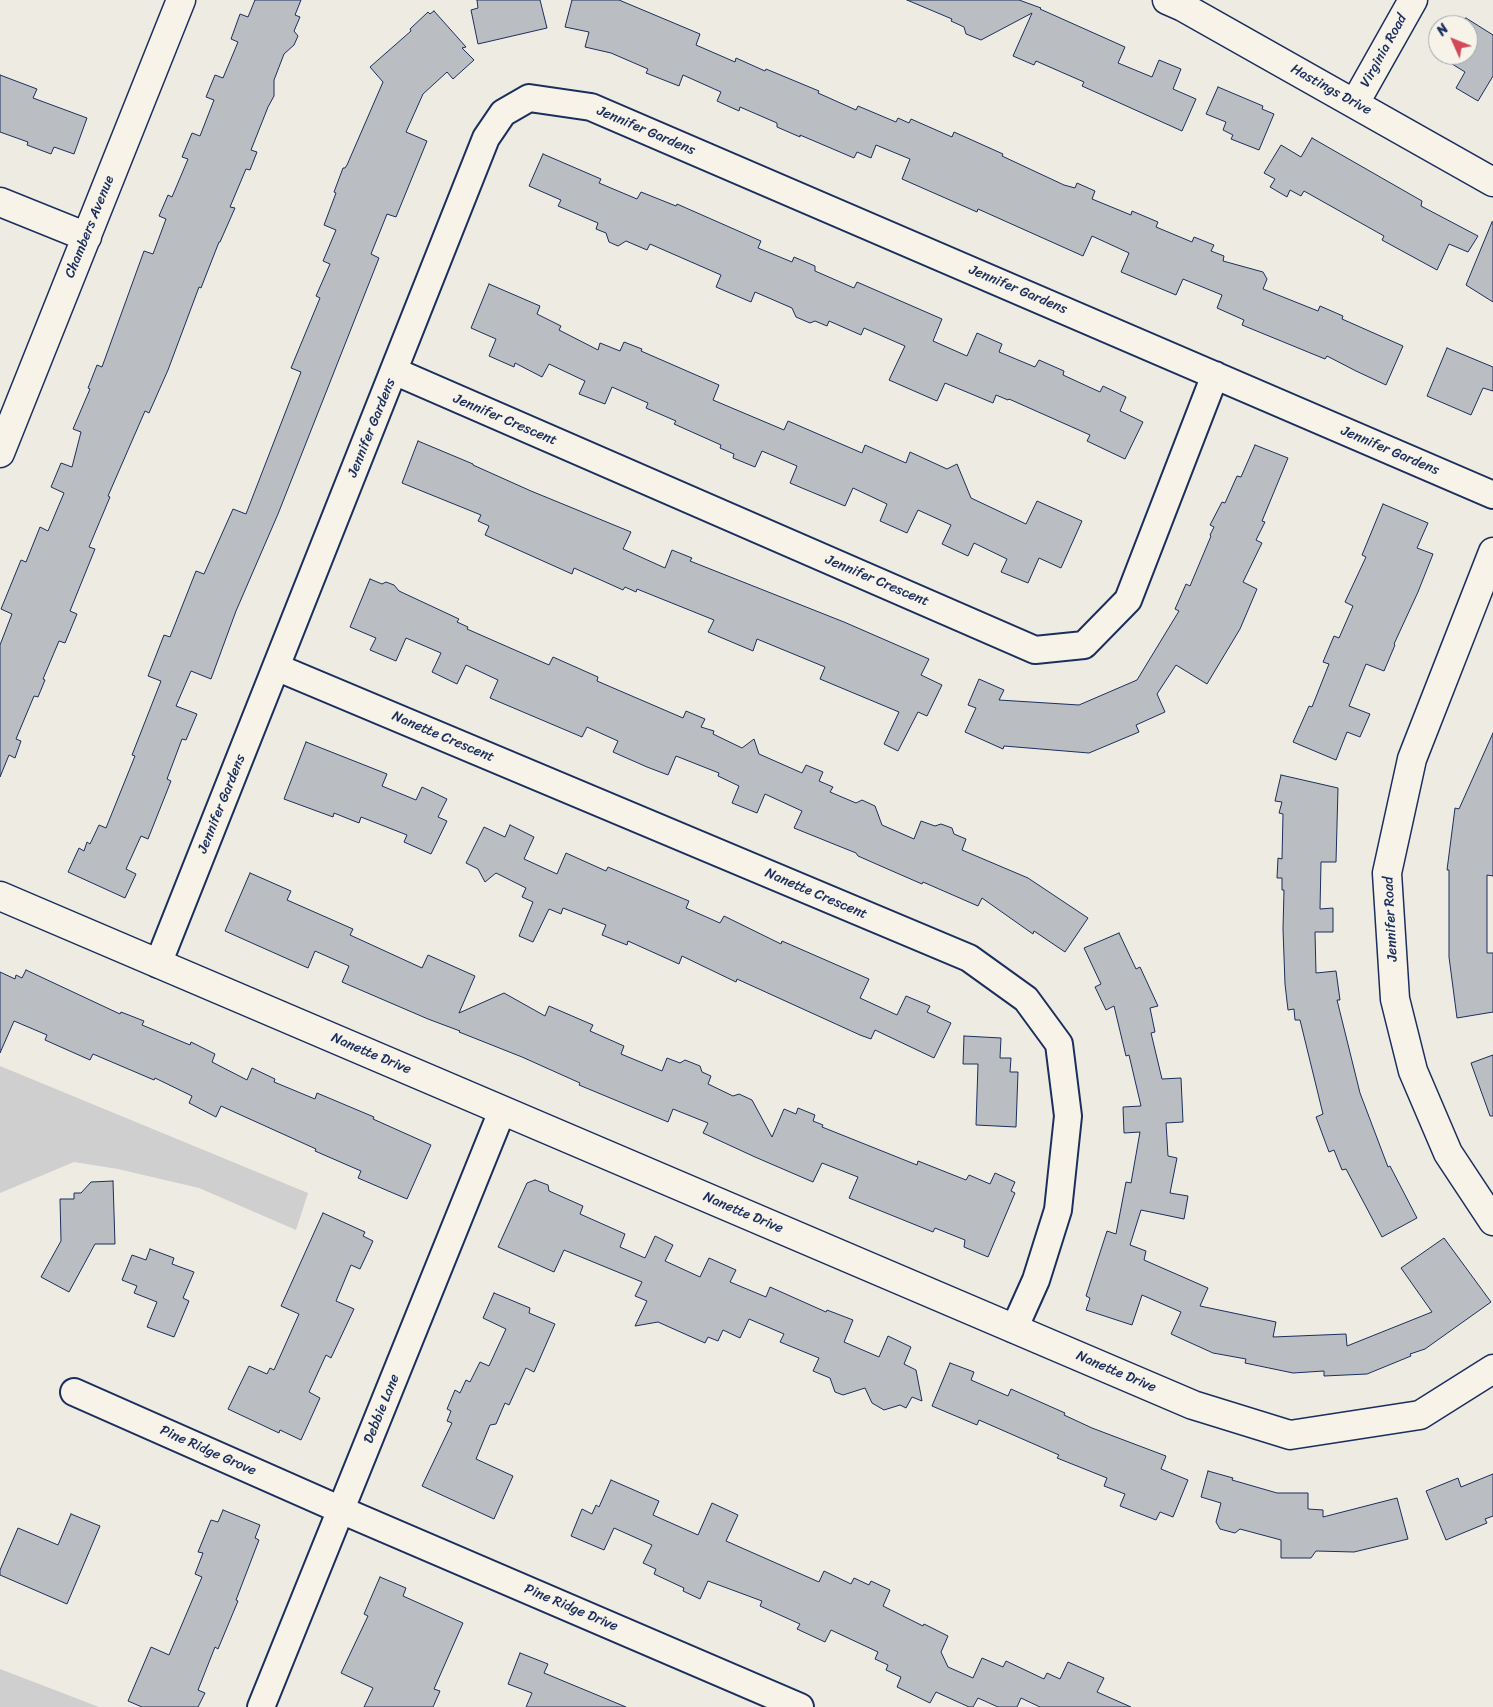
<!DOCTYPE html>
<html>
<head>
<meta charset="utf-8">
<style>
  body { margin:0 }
  #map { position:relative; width:1493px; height:1707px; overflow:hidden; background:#eeebe2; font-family:Sriracha,sans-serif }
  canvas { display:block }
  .north { position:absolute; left:1428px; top:15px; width:50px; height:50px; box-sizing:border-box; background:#f7f3e8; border:1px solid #9fa5b1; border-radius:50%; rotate:314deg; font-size:14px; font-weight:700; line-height:20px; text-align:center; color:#1b2f5e }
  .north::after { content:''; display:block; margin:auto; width:18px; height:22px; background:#d1495b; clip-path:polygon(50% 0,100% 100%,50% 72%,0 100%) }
</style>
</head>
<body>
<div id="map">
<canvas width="1493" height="1707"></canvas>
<div class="north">N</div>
</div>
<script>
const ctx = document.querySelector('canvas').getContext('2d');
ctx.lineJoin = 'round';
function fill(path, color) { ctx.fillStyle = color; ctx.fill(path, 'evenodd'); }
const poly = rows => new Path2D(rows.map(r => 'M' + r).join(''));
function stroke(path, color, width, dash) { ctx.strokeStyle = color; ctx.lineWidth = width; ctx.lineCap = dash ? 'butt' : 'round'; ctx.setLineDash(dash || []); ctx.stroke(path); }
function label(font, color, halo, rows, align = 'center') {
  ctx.font = font + ' Sriracha,sans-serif'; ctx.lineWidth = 4; ctx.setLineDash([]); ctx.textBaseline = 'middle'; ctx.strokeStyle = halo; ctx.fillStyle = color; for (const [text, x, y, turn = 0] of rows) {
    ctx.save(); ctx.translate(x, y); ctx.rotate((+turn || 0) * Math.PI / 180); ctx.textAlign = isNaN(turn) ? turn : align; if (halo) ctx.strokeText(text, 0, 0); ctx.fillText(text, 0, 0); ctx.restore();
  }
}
const green = poly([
  [0,1066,308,1193,296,1230,199,1188,118,1169,74,1162,0,1193],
  [0,1669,99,1707,0,1707]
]);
const building = poly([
  [255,0,301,0,295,15,300,17,294,31,298,36,294,45,284,54,274,80,274,96,268,107,251,150,257,152,250,170,246,169,230,207,235,208,220,242,219,242,201,288,199,287,168,370,149,413,145,411,108,496,110,497,89,547,95,549,70,611,77,614,65,643,59,641,43,679,45,680,38,697,34,696,16,739,21,741,15,758,9,755,0,777,0,645,12,614,1,609,21,560,26,562,40,527,48,531,64,493,51,487,61,463,72,467,81,432,73,429,90,389,88,388,97,365,102,367,144,251,153,254,166,219,159,216,168,195,172,197,188,159,182,157,192,133,200,136,214,100,206,97,215,75,223,78,238,42,231,39,240,14,248,17,255,0],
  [477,0,540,0,547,28,478,44,471,10,478,8,477,0],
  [572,0,619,0,700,34,696,45,735,62,736,58,765,71,766,69,819,91,818,93,856,110,858,106,896,122,898,118,909,123,911,119,952,137,954,132,1003,154,1002,156,1064,185,1075,188,1077,183,1095,191,1092,199,1131,215,1132,211,1158,222,1156,227,1192,242,1194,237,1214,245,1211,251,1224,256,1223,261,1263,272,1267,279,1263,289,1318,311,1320,306,1343,316,1342,319,1403,346,1386,385,1356,371,1327,356,1325,359,1242,325,1244,320,1217,308,1222,295,1183,279,1176,295,1121,272,1129,253,1092,236,1083,256,978,209,977,212,902,179,910,159,876,145,871,158,857,152,854,158,800,135,800,137,777,127,777,123,740,107,739,111,717,101,721,92,683,75,679,86,646,73,648,69,611,53,585,47,589,32,565,27,572,0],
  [907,0,1019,0,1041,8,1040,9,1125,47,1118,63,1152,77,1159,60,1181,69,1173,89,1196,99,1182,131,1082,86,1084,82,1036,61,1034,65,1013,56,1032,13,981,40,966,34,964,27,951,21,952,19,907,0],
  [434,11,466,47,462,48,474,60,453,79,447,72,423,94,406,132,427,141,396,217,387,214,371,254,379,258,278,514,236,611,211,679,191,671,176,706,197,714,186,740,182,739,167,779,171,781,148,839,141,836,126,869,136,874,125,898,68,872,79,848,84,851,87,842,90,844,99,825,106,828,135,756,132,755,161,681,148,676,164,635,170,637,196,571,204,574,233,509,246,514,301,372,291,368,320,298,316,296,330,264,323,261,336,230,324,225,336,193,334,192,343,168,345,168,347,165,383,82,370,67,411,31,410,29,428,12,430,14,434,11],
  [1466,18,1493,35,1493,76,1478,101,1456,88,1465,72,1441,57,1443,55,1468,55,1468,25,1461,25,1466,18],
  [0,75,37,89,33,98,87,118,74,154,54,147,51,154,27,145,28,142,0,132,0,75],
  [1218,87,1263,106,1262,109,1274,114,1259,150,1231,139,1233,135,1223,130,1226,122,1206,114,1218,87],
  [1312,138,1422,201,1421,206,1478,236,1468,252,1449,244,1437,270,1382,240,1384,236,1304,191,1301,196,1290,190,1287,197,1270,187,1275,179,1264,173,1281,145,1301,157,1312,138],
  [543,154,601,179,599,183,637,199,641,192,676,206,677,204,761,241,758,248,792,262,794,257,815,266,815,271,854,288,857,282,942,319,933,341,967,356,977,333,1002,344,999,352,1035,367,1039,360,1064,371,1063,375,1100,392,1103,386,1126,397,1120,411,1143,422,1125,459,1087,441,1090,435,1009,399,1008,400,996,395,993,403,945,383,937,401,889,380,905,346,864,328,861,335,829,321,827,326,815,321,810,323,796,317,792,308,755,292,751,302,716,287,721,275,650,244,647,250,626,241,618,246,609,242,606,233,596,229,598,223,558,206,561,200,529,186,543,154],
  [1492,222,1493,222,1493,302,1466,285,1492,222],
  [489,284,540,306,537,314,561,326,559,330,598,350,600,343,620,351,624,342,642,349,641,351,719,385,713,400,784,430,788,421,862,453,865,445,906,463,910,452,947,469,957,464,971,498,1026,524,1037,501,1082,521,1061,568,1039,558,1028,583,1001,572,1007,559,974,543,968,556,942,544,951,525,918,510,907,533,880,521,887,504,853,488,845,506,790,483,797,466,762,451,755,467,733,458,734,454,720,448,721,445,674,424,676,421,646,408,648,403,612,387,605,404,579,394,585,381,549,364,542,377,515,363,514,367,489,356,496,339,471,328,489,284],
  [1447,348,1493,367,1493,391,1483,388,1471,415,1427,396,1447,348],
  [418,441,473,464,473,465,531,491,631,532,623,549,665,568,672,550,692,558,690,561,844,622,929,659,921,675,942,685,927,716,918,712,898,751,884,744,899,712,820,679,825,667,757,639,753,651,708,632,714,620,637,589,636,592,625,587,623,590,574,568,572,574,485,535,489,526,478,521,481,515,402,483,418,441],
  [1255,445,1288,458,1262,521,1265,522,1256,540,1262,543,1243,582,1257,589,1240,629,1207,684,1176,665,1157,694,1165,712,1136,725,1139,732,1089,753,1004,746,1003,749,965,732,976,708,968,705,979,679,1004,690,999,700,1079,705,1137,680,1179,611,1175,609,1186,584,1190,586,1211,536,1210,535,1214,527,1210,525,1222,502,1225,503,1237,476,1241,477,1255,445],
  [1383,504,1428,523,1417,548,1433,554,1418,592,1394,644,1395,645,1384,671,1366,664,1349,706,1370,714,1360,737,1347,732,1336,760,1293,742,1309,706,1312,707,1329,664,1323,662,1334,636,1339,638,1353,606,1345,602,1366,557,1362,555,1383,504],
  [370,579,382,584,386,582,394,585,399,591,459,619,457,622,468,627,467,629,549,665,553,657,598,677,597,681,683,718,686,711,705,719,701,727,714,731,713,734,742,748,754,739,759,754,802,773,806,765,823,772,819,781,833,787,830,792,856,803,862,800,875,806,882,825,914,839,921,821,935,826,941,824,952,828,954,834,966,839,962,850,1028,878,1088,918,1065,952,1034,931,1033,934,982,898,978,906,923,882,922,884,883,867,858,856,856,853,794,828,802,811,765,794,757,813,732,803,739,786,718,776,719,773,676,756,668,775,647,767,613,752,618,741,587,727,582,737,490,698,498,680,466,665,457,684,432,672,441,653,406,638,396,661,370,650,376,638,350,627,370,579],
  [1493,733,1493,876,1487,875,1487,953,1493,953,1493,1012,1457,1018,1449,957,1449,870,1447,870,1455,808,1459,809,1493,733],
  [306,742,387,774,382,786,416,800,422,787,447,799,438,817,447,821,431,854,404,842,407,835,361,817,359,823,334,813,333,817,284,799,306,742],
  [1281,775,1338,788,1336,862,1321,862,1320,909,1333,908,1333,932,1315,932,1316,973,1336,971,1340,1000,1337,1000,1360,1093,1388,1167,1390,1166,1417,1218,1382,1237,1346,1169,1342,1170,1334,1150,1329,1152,1316,1117,1323,1114,1300,1020,1295,1020,1294,1009,1288,1010,1285,984,1283,929,1284,890,1282,890,1282,878,1277,878,1278,858,1282,859,1283,814,1279,813,1282,802,1275,801,1281,775],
  [510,825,534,837,524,859,557,874,566,853,606,871,608,867,689,901,686,908,720,923,724,916,781,944,782,941,869,979,860,998,897,1015,906,996,930,1006,927,1012,951,1023,934,1058,875,1030,871,1039,860,1035,737,979,736,982,682,956,679,964,628,941,627,945,602,935,606,925,563,908,561,914,549,909,533,942,519,936,533,902,522,897,526,888,496,873,485,882,478,869,466,863,484,827,505,837,510,825],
  [250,873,291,891,287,900,353,929,350,935,422,968,428,955,475,976,459,1013,504,993,545,1016,549,1006,593,1025,590,1031,624,1046,621,1054,662,1071,667,1058,680,1063,685,1060,700,1066,702,1072,711,1076,708,1084,733,1096,739,1094,752,1100,772,1137,784,1109,796,1114,798,1108,815,1115,813,1121,823,1125,822,1127,917,1165,918,1161,966,1180,969,1175,990,1184,995,1173,1015,1182,1011,1191,1015,1193,988,1257,964,1247,965,1240,935,1228,933,1232,849,1198,858,1177,822,1163,813,1182,755,1157,703,1133,708,1123,673,1109,668,1122,579,1085,580,1083,522,1057,459,1032,460,1031,428,1019,342,982,349,966,315,951,308,968,225,931,250,873],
  [1119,933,1136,969,1140,967,1158,1006,1150,1008,1155,1032,1151,1033,1162,1079,1181,1078,1183,1122,1166,1123,1168,1156,1177,1158,1170,1193,1188,1196,1184,1219,1141,1210,1130,1245,1146,1251,1144,1260,1208,1288,1200,1306,1276,1322,1273,1337,1346,1334,1347,1346,1432,1312,1401,1268,1444,1238,1491,1302,1425,1349,1410,1354,1411,1356,1367,1374,1324,1376,1324,1371,1293,1373,1245,1363,1246,1359,1213,1353,1171,1334,1181,1312,1142,1295,1132,1325,1086,1310,1090,1298,1086,1296,1107,1231,1116,1234,1126,1182,1131,1183,1140,1132,1124,1133,1123,1107,1141,1106,1129,1055,1126,1056,1114,1006,1106,1010,1095,987,1101,984,1084,948,1119,933],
  [26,970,120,1014,121,1012,144,1021,142,1025,190,1045,191,1042,215,1054,212,1062,247,1080,252,1068,275,1079,274,1082,315,1099,317,1093,374,1117,373,1119,431,1145,407,1199,358,1178,361,1171,315,1151,316,1149,221,1106,216,1117,189,1103,192,1096,155,1078,154,1080,93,1054,90,1060,45,1040,47,1035,14,1021,0,1053,0,972,15,979,16,975,22,978,26,970],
  [964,1036,1001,1038,1000,1058,1011,1058,1010,1072,1018,1072,1016,1127,976,1125,978,1064,963,1064,964,1036],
  [1493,1055,1493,1116,1490,1116,1471,1063,1493,1055],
  [535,1180,548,1185,549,1191,583,1206,580,1214,625,1234,620,1247,645,1258,655,1236,673,1245,665,1261,700,1277,709,1258,736,1270,730,1282,766,1297,770,1287,826,1312,827,1310,853,1320,844,1342,879,1357,888,1336,911,1347,904,1364,916,1370,922,1401,912,1397,906,1408,900,1405,884,1410,872,1403,865,1388,843,1395,835,1392,830,1378,813,1371,819,1358,780,1342,784,1334,749,1319,740,1338,723,1330,718,1341,708,1337,705,1343,658,1322,635,1326,647,1301,635,1296,642,1282,564,1250,554,1272,498,1247,527,1183,535,1180],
  [113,1181,115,1244,95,1244,69,1292,41,1277,61,1241,60,1199,74,1199,74,1193,81,1193,91,1182,113,1181],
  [323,1213,365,1232,363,1236,373,1241,360,1269,351,1265,336,1301,354,1309,331,1358,326,1355,309,1392,320,1398,301,1440,280,1430,279,1433,228,1409,249,1366,267,1374,270,1368,274,1370,299,1314,281,1306,323,1213],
  [150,1249,174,1258,172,1264,194,1272,183,1298,189,1301,174,1337,147,1327,157,1302,134,1293,137,1286,122,1280,132,1255,146,1260,150,1249],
  [494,1293,530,1308,529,1313,555,1324,534,1372,526,1368,509,1405,505,1403,496,1424,490,1425,476,1459,513,1476,494,1519,422,1486,452,1423,447,1421,451,1411,447,1409,455,1390,460,1393,466,1380,470,1382,480,1362,489,1366,506,1329,483,1318,494,1293],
  [950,1363,974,1372,971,1380,1008,1396,1011,1389,1065,1413,1064,1415,1092,1428,1166,1456,1161,1469,1188,1480,1173,1517,1160,1512,1156,1520,1120,1506,1125,1494,1104,1486,1107,1478,1057,1458,1059,1455,979,1420,977,1425,932,1406,950,1363],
  [1208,1471,1233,1478,1232,1480,1277,1493,1308,1493,1308,1509,1323,1510,1323,1517,1397,1498,1408,1539,1354,1552,1316,1551,1311,1558,1281,1558,1281,1540,1240,1529,1235,1533,1220,1529,1216,1522,1221,1503,1201,1497,1208,1471],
  [1493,1474,1493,1516,1485,1519,1487,1523,1446,1540,1426,1491,1458,1478,1461,1487,1493,1474],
  [611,1480,659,1501,653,1515,698,1535,712,1503,738,1515,726,1541,819,1582,824,1571,851,1584,854,1578,869,1585,871,1581,890,1590,883,1606,923,1626,924,1624,948,1636,941,1652,948,1667,973,1678,982,1658,1003,1667,1006,1661,1044,1679,1047,1673,1060,1679,1068,1662,1104,1678,1097,1692,1131,1707,1040,1707,1021,1698,1017,1707,998,1707,978,1698,973,1707,969,1707,936,1692,930,1703,897,1687,901,1677,886,1670,888,1665,875,1659,878,1652,831,1630,825,1642,797,1629,800,1624,760,1606,762,1601,708,1581,700,1599,683,1591,684,1588,654,1574,656,1569,643,1563,652,1545,614,1528,604,1550,571,1536,582,1509,592,1514,596,1505,599,1507,611,1480],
  [223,1510,260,1525,255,1538,259,1540,236,1600,238,1601,218,1649,215,1647,198,1690,205,1693,198,1707,142,1707,128,1701,151,1647,169,1655,202,1577,195,1574,203,1553,198,1552,211,1520,218,1522,223,1510],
  [71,1514,100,1526,67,1604,0,1575,0,1570,18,1528,58,1545,71,1514],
  [380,1577,406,1588,403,1596,463,1623,434,1689,440,1691,433,1707,364,1707,373,1688,341,1673,368,1616,364,1614,380,1577],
  [520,1653,548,1664,544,1673,626,1707,526,1707,532,1693,508,1684,520,1653]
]);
const street = poly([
  [394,371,1035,650,1084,645,1128,600,1215,375],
  [276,667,969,958,1026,999,1059,1044,1068,1116,1058,1210,1036,1280,1014,1329],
  [158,964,486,138,503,113,529,98,591,107,1493,495],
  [74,1392,341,1510,800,1707],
  [261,1707,502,1111]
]);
const secondary = poly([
  [1167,0,1183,7,1493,182],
  [1355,103,1413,0],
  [0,202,87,237],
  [0,453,181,0],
  [1493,552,1412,759,1387,873,1395,999,1413,1071,1448,1153,1493,1221],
  [0,896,1193,1405,1290,1435,1420,1415,1493,1369]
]);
const streetNames = [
  ["Virginia Road",1384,51,-61],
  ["Hastings Drive",1331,90,29],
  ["Jennifer Gardens",646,131,23],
  ["Chambers Avenue",90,227,-68],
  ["Jennifer Gardens",1018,290,23],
  ["Jennifer Crescent",505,420,23],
  ["Jennifer Gardens",372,428,-68],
  ["Jennifer Gardens",1390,451,23],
  ["Jennifer Crescent",877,581,23],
  ["Nanette Crescent",443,737,23],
  ["Jennifer Gardens",222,804,-68],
  ["Nanette Crescent",816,894,23],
  ["Jennifer Road",1391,919,-93],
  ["Nanette Drive",371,1054,23],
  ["Nanette Drive",743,1213,23],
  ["Nanette Drive",1116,1372,23],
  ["Debbie Lane",382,1409,-68],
  ["Pine Ridge Grove",208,1451,24],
  ["Pine Ridge Drive",571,1608,23]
];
fill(green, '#cfcfcf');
fill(building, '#babdc2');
stroke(building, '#1b2f5e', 1);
stroke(street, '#1b2f5e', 30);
stroke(secondary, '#1b2f5e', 31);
stroke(street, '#f7f3e8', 26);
stroke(secondary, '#f7f3e8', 28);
label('14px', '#1b2f5e', '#f7f3e8', streetNames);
</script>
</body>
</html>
